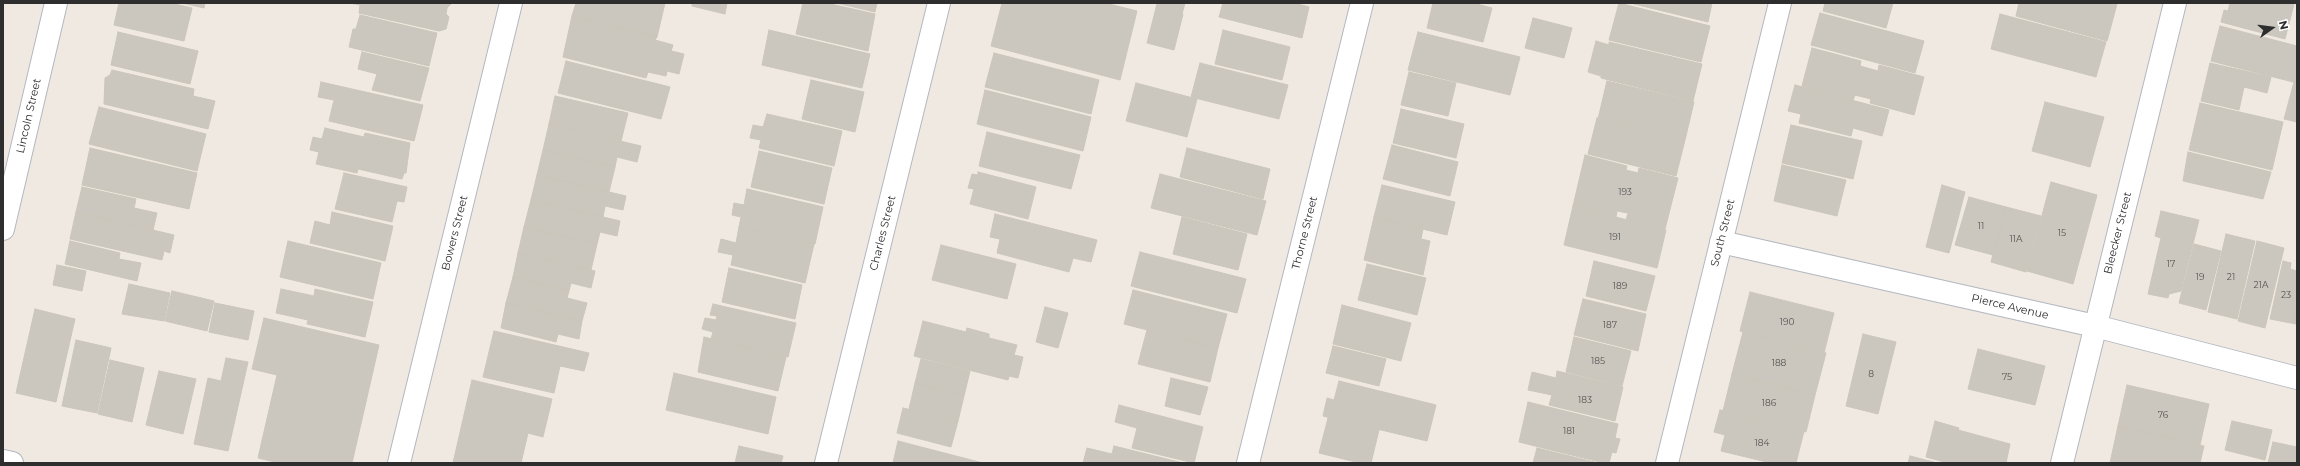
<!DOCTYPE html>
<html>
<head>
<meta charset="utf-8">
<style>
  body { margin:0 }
  #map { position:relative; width:2300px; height:466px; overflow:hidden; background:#efe9e1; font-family:Montserrat,sans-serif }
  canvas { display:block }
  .frame { position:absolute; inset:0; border:4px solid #2e2e2e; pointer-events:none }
  .north { position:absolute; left:2252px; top:8px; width:40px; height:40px; -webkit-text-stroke:3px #fff; paint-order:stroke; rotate:76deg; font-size:11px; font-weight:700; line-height:16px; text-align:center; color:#2e2e2e }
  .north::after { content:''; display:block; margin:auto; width:14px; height:18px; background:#2e2e2e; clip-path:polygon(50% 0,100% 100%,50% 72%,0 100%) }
</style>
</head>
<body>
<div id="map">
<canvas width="2300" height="466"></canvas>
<div class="frame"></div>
<div class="north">N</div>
</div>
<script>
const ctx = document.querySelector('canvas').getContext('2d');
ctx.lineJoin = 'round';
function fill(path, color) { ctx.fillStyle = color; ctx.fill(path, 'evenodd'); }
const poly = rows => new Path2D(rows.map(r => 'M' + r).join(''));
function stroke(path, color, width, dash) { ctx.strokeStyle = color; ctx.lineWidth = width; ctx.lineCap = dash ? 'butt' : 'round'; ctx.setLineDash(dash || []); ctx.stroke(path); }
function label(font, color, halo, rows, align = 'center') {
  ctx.font = font + ' Montserrat,sans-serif'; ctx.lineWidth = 3; ctx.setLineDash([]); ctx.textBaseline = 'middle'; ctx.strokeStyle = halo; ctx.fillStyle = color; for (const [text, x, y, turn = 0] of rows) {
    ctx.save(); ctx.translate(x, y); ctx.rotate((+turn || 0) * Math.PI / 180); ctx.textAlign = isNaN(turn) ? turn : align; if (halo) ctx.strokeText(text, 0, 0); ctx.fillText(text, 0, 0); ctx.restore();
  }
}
const building = poly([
  [119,3,170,3,192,8,184,41,114,25,119,3],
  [182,3,205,3,204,8,182,3],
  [350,3,452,3,447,8,446,14,449,17,446,29,439,31,359,13,360,5,350,3],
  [576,3,665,3,657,37,572,16,576,3],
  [692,3,727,3,725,14,692,6,692,3],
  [803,3,826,3,875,14,868,51,796,34,803,3],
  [837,3,877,3,875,12,837,3],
  [1002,3,1105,3,1137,11,1120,80,991,46,1002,3],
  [1157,3,1185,3,1182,14,1156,8,1157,3],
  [1223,3,1294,3,1309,7,1302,38,1219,17,1223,3],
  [1433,3,1473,3,1492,8,1483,42,1427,28,1433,3],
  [1619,3,1710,26,1701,62,1609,40,1619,3],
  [1630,3,1712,3,1708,22,1630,3],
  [1825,3,1893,3,1886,28,1823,11,1825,3],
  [2019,3,2112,3,2117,4,2107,41,2016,16,2019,3],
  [2230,3,2294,4,2285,39,2221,22,2224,10,2228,11,2230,3],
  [1156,8,1183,14,1174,50,1147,43,1156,8],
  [1820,13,1924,41,1915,73,1811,45,1820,13],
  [2000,14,2106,42,2096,77,1991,49,2000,14],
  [360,15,437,33,429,66,349,47,353,29,356,29,360,15],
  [572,16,657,37,655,40,673,45,671,51,684,54,679,74,667,71,666,76,648,72,646,78,563,57,572,16],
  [1533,18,1572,28,1564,58,1525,48,1533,18],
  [2220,26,2297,46,2297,83,2211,61,2220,26],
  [769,30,870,54,862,88,762,65,769,30],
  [1223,30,1290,47,1282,80,1215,64,1223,30],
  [118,32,198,51,190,84,111,65,118,32],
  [1418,32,1520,57,1510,95,1408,70,1418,32],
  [1596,41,1609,45,1609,42,1702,64,1693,101,1601,78,1601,76,1588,72,1596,41],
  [1812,48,1861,61,1860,66,1878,71,1879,65,1924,77,1914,115,1870,103,1871,99,1855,95,1853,100,1802,86,1812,48],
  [362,52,429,68,420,101,372,90,377,74,358,69,362,52],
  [994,53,1099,80,1091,114,985,87,994,53],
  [566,61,670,87,661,119,558,93,566,61],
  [1200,63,1288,85,1279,119,1191,97,1200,63],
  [2210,63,2271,77,2267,93,2244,87,2239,110,2201,101,2210,63],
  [112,70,194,89,193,96,215,101,208,129,104,104,105,78,110,75,112,70],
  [1409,72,1456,83,1448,116,1401,105,1409,72],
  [811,80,864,92,855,132,802,119,811,80],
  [1607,81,1694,102,1685,140,1598,119,1607,81],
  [321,82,423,105,414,141,329,121,334,100,318,97,321,82],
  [2294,82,2297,83,2297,122,2284,119,2294,82],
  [1136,83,1197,99,1187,137,1126,121,1136,83],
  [1795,85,1889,110,1882,136,1853,128,1851,136,1799,123,1801,114,1788,111,1795,85],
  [985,90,1091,117,1083,151,977,124,985,90],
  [555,96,628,113,621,141,549,124,555,96],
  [2045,102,2104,117,2090,167,2032,151,2045,102],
  [2200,103,2283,122,2272,170,2189,150,2200,103],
  [99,107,206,134,197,171,89,144,99,107],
  [1401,109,1464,124,1456,158,1393,143,1401,109],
  [767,114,842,131,834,166,759,148,761,140,750,138,753,125,763,127,767,114],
  [1597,118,1685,140,1676,176,1588,154,1597,118],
  [549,124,641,146,637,162,617,157,615,167,543,150,549,124],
  [1791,125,1862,141,1853,179,1782,163,1791,125],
  [325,128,364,137,365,133,410,143,406,173,404,173,402,179,358,169,357,173,316,164,319,152,310,150,313,137,322,139,325,128],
  [987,132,1080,155,1071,189,979,166,987,132],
  [1392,145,1458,162,1450,196,1383,179,1392,145],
  [90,148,197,173,189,209,82,185,90,148],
  [1187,148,1270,169,1263,199,1180,177,1187,148],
  [543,150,615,167,609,192,537,175,543,150],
  [759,151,832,168,824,204,751,187,759,151],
  [2188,152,2271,172,2263,199,2183,181,2188,152],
  [1585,155,1627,166,1626,170,1638,173,1639,168,1678,178,1665,229,1626,220,1628,213,1617,211,1616,217,1573,206,1585,155],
  [1782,165,1846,180,1837,216,1774,201,1782,165],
  [978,172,1036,187,1028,219,970,204,974,189,968,188,972,174,978,175,978,172],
  [344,173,407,187,404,202,397,201,392,222,335,209,344,173],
  [1160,174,1266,201,1257,235,1151,208,1160,174],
  [537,175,626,196,623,210,605,206,603,217,531,200,537,175],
  [2051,182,2097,195,2073,284,2027,271,2051,182],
  [1382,185,1455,202,1447,235,1374,217,1382,185],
  [1942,185,1965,192,1949,253,1926,247,1942,185],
  [82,187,136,199,134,208,157,213,153,230,76,212,82,187],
  [747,189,823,207,815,244,739,227,741,217,732,215,734,203,744,205,747,189],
  [1969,197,2006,207,1993,255,1955,245,1969,197],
  [531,200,620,221,617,236,600,232,597,244,524,227,531,200],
  [1573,206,1666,230,1657,268,1564,245,1573,206],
  [2006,207,2041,216,2026,272,1991,262,2006,207],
  [2161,211,2199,220,2181,291,2169,294,2168,298,2148,294,2161,238,2155,236,2161,211],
  [76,212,174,235,170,253,164,251,162,260,70,239,76,212],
  [332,212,393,226,385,261,310,243,315,221,330,225,332,212],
  [995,214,1097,240,1091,262,1073,258,1069,272,997,253,1000,239,990,237,995,214],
  [1182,217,1247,234,1238,270,1173,254,1182,217],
  [1374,217,1423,229,1421,239,1430,241,1423,275,1364,260,1374,217],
  [524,227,597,244,591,270,518,253,524,227],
  [739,227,814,244,805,283,731,265,733,255,718,252,721,239,736,243,739,227],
  [2226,234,2255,241,2237,319,2208,312,2226,234],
  [70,241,120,253,119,259,141,263,137,281,65,264,70,241],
  [288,241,381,263,373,299,280,277,288,241],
  [2257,241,2284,248,2265,328,2238,321,2257,241],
  [2194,244,2221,251,2206,310,2179,303,2194,244],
  [941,245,1016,264,1007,299,932,280,941,245],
  [1140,252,1246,279,1237,313,1131,286,1140,252],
  [518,253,595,271,591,288,571,283,569,291,513,277,518,253],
  [1594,261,1655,276,1646,311,1586,296,1594,261],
  [2283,261,2291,263,2290,269,2297,271,2296,324,2270,319,2283,261],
  [1367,264,1426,278,1417,315,1358,300,1367,264],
  [57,265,86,271,82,291,53,285,57,265],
  [729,268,802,285,795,319,722,302,729,268],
  [513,277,569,291,567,298,587,303,582,321,506,303,513,277],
  [129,284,170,293,164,321,122,314,129,284],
  [281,289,314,296,315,289,373,302,365,337,307,324,308,320,276,313,281,289],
  [1133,290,1227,314,1218,348,1124,324,1133,290],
  [172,291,214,301,207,331,165,321,172,291],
  [1750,292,1834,313,1824,353,1740,331,1750,292],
  [1583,299,1646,314,1638,351,1574,335,1583,299],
  [215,303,254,311,248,340,209,332,215,303],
  [506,303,582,321,579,339,558,334,556,342,501,328,506,303],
  [713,304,796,323,788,357,711,339,713,332,702,329,705,318,716,320,717,316,710,315,713,304],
  [1342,305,1411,323,1401,361,1333,344,1342,305],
  [1045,307,1068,313,1058,348,1036,342,1045,307],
  [35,309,75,319,56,402,16,393,35,309],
  [264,318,379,345,352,463,279,463,258,458,277,375,252,369,264,318],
  [923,321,966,332,967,328,989,334,989,338,1017,345,1014,355,1023,357,1018,378,1009,376,1008,380,914,356,923,321],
  [1147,330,1218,348,1210,382,1138,364,1147,330],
  [494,331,589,353,584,371,560,366,554,393,483,377,494,331],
  [1743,332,1826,353,1815,395,1732,374,1743,332],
  [1863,334,1896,342,1878,414,1846,406,1863,334],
  [704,337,786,357,778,391,698,372,704,337],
  [1574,337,1631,351,1622,386,1566,372,1574,337],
  [76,340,111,348,97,413,62,406,76,340],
  [1333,346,1386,359,1379,386,1326,373,1333,346],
  [1978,349,2045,366,2035,405,1968,389,1978,349],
  [226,358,248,362,228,451,194,444,208,378,221,381,226,358],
  [921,359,970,371,964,396,915,383,921,359],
  [110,360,144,368,132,422,98,414,110,360],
  [159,371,196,379,183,434,146,425,159,371],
  [1557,371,1623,387,1615,421,1549,405,1552,395,1528,390,1532,372,1556,378,1557,371],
  [674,373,776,397,768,434,666,410,674,373],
  [1732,374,1815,395,1806,432,1723,411,1732,374],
  [1171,378,1208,387,1200,415,1165,406,1171,378],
  [472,380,552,399,543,437,528,433,521,463,453,463,472,380],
  [1339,381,1436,405,1427,441,1323,416,1327,398,1334,400,1339,381],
  [915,383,964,396,958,421,909,409,915,383],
  [2127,385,2209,404,2200,445,2118,426,2127,385],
  [1528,402,1618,424,1615,438,1620,439,1616,453,1612,452,1609,463,1604,463,1519,442,1528,402],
  [1119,405,1203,427,1194,463,1132,448,1137,428,1115,422,1119,405],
  [903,408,958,421,951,447,897,433,903,408],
  [1720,410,1804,431,1796,463,1771,463,1721,451,1725,435,1714,432,1720,410],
  [1328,418,1379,430,1371,463,1360,463,1319,453,1328,418],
  [1935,421,1959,428,1958,430,2010,444,2006,463,1948,463,1926,457,1935,421],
  [2232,421,2272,430,2265,460,2225,450,2232,421],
  [2118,426,2204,446,2200,463,2110,463,2118,426],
  [898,441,983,463,893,463,898,441],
  [2273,442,2297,447,2297,463,2268,463,2273,442],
  [739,446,783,456,781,463,735,463,739,446],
  [1114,446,1183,463,1083,463,1087,448,1112,454,1114,446],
  [1537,448,1598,463,1533,463,1537,448],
  [1910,456,1937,463,1908,463,1910,456]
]);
const minor = poly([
  [3,229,56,3],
  [1721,242,2095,326,2297,378],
  [3,461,12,463],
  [399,463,511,3],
  [826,463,939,3],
  [1248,463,1362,3],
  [1667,463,1780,3],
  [2062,463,2175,3]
]);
const numberNames = [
  ["193",1625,192],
  ["11",1981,226],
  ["15",2062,233],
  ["191",1615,237],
  ["11A",2016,239],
  ["17",2171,264],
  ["19",2200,277],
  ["21",2231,277],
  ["21A",2261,285],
  ["189",1620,286],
  ["23",2286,295],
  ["190",1787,322],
  ["187",1610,325],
  ["185",1598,361],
  ["188",1779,363],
  ["8",1871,374],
  ["75",2007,377],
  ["183",1585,400],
  ["186",1769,403],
  ["76",2163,415],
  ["181",1569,431],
  ["184",1762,443]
];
const streetNames = [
  ["Lincoln Street",29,116,-77],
  ["Bowers Street",455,233,-76],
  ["Charles Street",883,233,-76],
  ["Thorne Street",1305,233,-76],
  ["South Street",1723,233,-76],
  ["Bleecker Street",2118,233,-76],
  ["Pierce Avenue",2010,307,13]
];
fill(building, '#cbc7bf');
stroke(building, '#cbc5ba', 1);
stroke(minor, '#b4b7c1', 24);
stroke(minor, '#fff', 22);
label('9px', '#555452', null, numberNames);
label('11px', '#2e2e2e', '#fff', streetNames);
</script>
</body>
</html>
